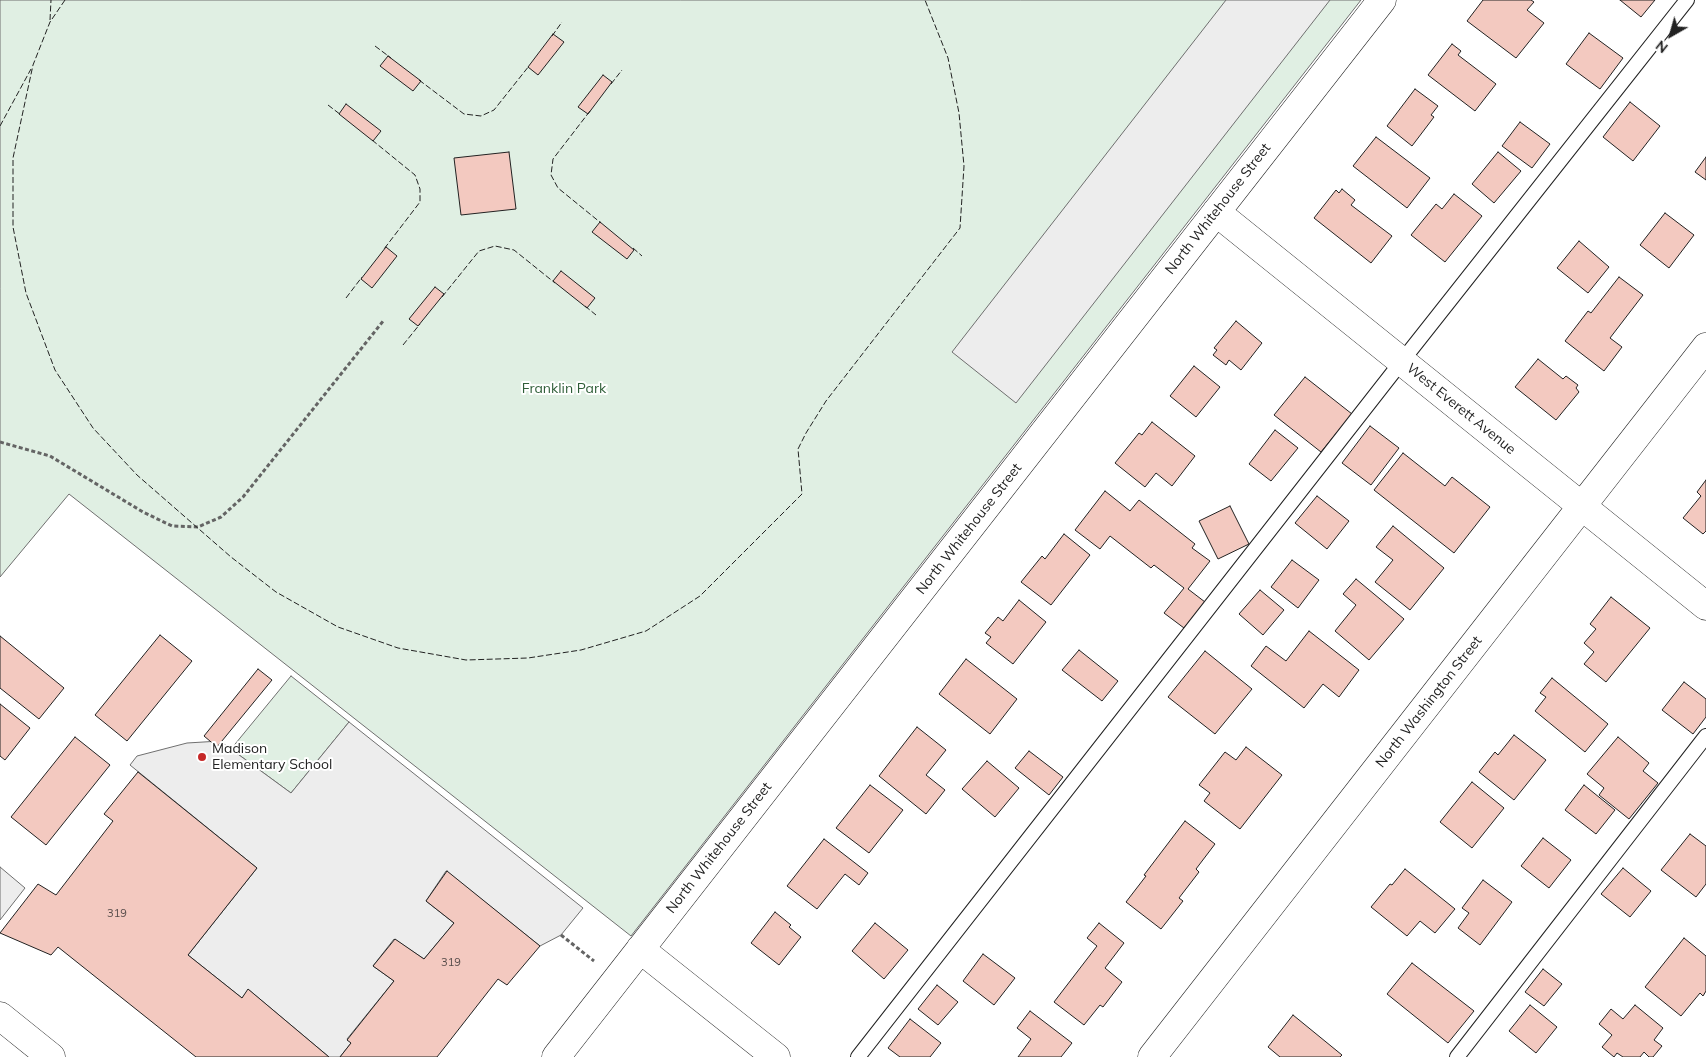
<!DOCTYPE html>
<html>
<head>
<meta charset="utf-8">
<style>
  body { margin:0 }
  #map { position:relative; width:1706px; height:1057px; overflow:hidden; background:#fff; font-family:Mulish,sans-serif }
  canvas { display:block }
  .north { position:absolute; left:1646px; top:10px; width:50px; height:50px; -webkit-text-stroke:4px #fff; paint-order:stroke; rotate:218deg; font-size:14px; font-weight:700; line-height:20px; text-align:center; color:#222 }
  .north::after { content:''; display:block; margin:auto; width:18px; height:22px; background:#222; clip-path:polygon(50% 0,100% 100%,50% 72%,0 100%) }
</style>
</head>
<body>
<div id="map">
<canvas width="1706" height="1057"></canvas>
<div class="north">N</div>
</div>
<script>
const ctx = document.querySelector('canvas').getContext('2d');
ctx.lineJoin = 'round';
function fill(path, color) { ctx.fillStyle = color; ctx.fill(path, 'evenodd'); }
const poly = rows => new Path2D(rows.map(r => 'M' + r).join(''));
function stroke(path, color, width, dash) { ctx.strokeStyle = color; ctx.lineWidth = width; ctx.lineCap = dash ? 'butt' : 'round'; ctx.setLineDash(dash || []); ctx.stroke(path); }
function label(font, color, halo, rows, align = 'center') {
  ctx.font = font + ' Mulish,sans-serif'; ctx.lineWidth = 4; ctx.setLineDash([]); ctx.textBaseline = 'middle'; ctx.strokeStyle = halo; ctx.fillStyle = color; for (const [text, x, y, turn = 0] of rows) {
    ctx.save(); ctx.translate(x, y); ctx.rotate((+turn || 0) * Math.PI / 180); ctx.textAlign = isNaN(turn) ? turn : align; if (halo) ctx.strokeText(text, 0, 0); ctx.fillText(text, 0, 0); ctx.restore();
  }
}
const green = poly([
  [0,0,1361,0,631,936,69,494,0,577,0,0],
  [291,676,349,722,291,793,231,749,291,676]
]);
const parking = poly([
  [1226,0,1330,0,1016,403,952,352,1226,0],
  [349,722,583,908,561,935,540,946,446,871,426,901,454,923,424,959,394,939,373,966,394,981,347,1039,351,1043,340,1057,329,1057,249,990,242,998,188,955,257,868,130,765,137,756,187,743,220,741,291,793,349,722],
  [0,867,25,888,0,920,0,867]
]);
const building = poly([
  [1483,0,1531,0,1534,2,1527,10,1544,23,1516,58,1467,21,1483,0],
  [1620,0,1655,0,1641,17,1620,0],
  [1589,33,1623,58,1600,89,1566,64,1589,33],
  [553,34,564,42,538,75,528,67,553,34],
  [1452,44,1461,51,1458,55,1496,84,1475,111,1428,75,1452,44],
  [388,56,421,81,413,91,380,66,388,56],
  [603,75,612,82,588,114,578,107,603,75],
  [1415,89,1438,106,1431,115,1434,117,1412,146,1387,126,1415,89],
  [1630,102,1660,126,1633,161,1603,137,1630,102],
  [346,104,381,131,373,141,339,114,346,104],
  [1520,122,1550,144,1532,168,1502,146,1520,122],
  [1376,137,1430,178,1407,208,1353,166,1376,137],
  [509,152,516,209,461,215,454,158,509,152],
  [1498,152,1521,171,1494,203,1472,184,1498,152],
  [1706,157,1706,180,1695,172,1706,157],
  [1342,189,1355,200,1351,205,1392,236,1371,263,1314,218,1336,190,1339,193,1342,189],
  [1454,194,1482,216,1445,262,1411,235,1436,204,1442,209,1454,194],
  [1665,213,1694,235,1669,268,1640,245,1665,213],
  [600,222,634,250,627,259,592,232,600,222],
  [1579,241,1609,267,1588,293,1557,268,1579,241],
  [386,247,397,256,372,288,361,279,386,247],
  [561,271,595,298,587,308,553,281,561,271],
  [1619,277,1643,295,1610,338,1622,347,1604,371,1565,341,1588,311,1591,313,1619,277],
  [435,287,444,294,418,326,409,319,435,287],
  [1236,321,1262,343,1241,370,1229,360,1226,365,1213,355,1217,350,1214,348,1236,321],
  [1538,359,1563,379,1566,376,1578,385,1576,388,1579,392,1556,420,1515,387,1538,359],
  [1194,366,1220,387,1196,417,1170,396,1194,366],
  [1305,377,1352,414,1321,452,1274,415,1305,377],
  [1152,422,1195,456,1172,486,1156,473,1145,487,1115,463,1139,433,1142,435,1152,422],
  [1370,426,1399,448,1371,485,1342,463,1370,426],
  [1275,430,1298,448,1271,481,1249,464,1275,430],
  [1403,453,1445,486,1452,477,1490,507,1454,553,1374,490,1403,453],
  [1706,480,1706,531,1703,534,1683,518,1701,496,1697,492,1706,480],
  [1105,491,1130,511,1139,500,1195,544,1192,548,1210,561,1188,589,1205,602,1184,628,1164,613,1184,588,1154,565,1151,568,1110,536,1100,549,1075,530,1105,491],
  [1317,496,1349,521,1327,549,1295,523,1317,496],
  [1230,506,1249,544,1218,559,1199,521,1230,506],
  [1393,526,1444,568,1410,610,1375,582,1393,560,1376,547,1393,526],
  [1064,534,1090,555,1051,605,1021,582,1042,556,1045,559,1064,534],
  [1292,560,1319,580,1298,608,1271,587,1292,560],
  [1356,579,1404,619,1369,660,1335,631,1356,605,1343,594,1356,579],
  [1260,590,1284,610,1263,635,1239,614,1260,590],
  [1611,597,1650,628,1606,682,1584,664,1594,652,1584,643,1596,629,1590,624,1611,597],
  [1019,600,1046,622,1013,664,986,643,991,637,985,633,998,617,1003,621,1019,600],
  [1309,631,1359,670,1339,697,1323,684,1304,708,1251,666,1266,646,1286,661,1309,631],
  [160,635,192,661,127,741,95,715,160,635],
  [0,636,64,688,39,719,0,688,0,636],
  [1079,650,1118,681,1102,701,1062,670,1079,650],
  [1205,651,1252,689,1215,734,1168,697,1205,651],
  [966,659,1017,699,990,734,939,694,966,659],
  [258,669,272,680,217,747,204,736,258,669],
  [1552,678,1608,724,1585,752,1535,711,1546,697,1540,693,1552,678],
  [1684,682,1706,699,1706,717,1693,734,1662,710,1684,682],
  [0,704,30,728,5,760,0,756,0,704],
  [917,727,946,750,926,775,945,790,926,814,879,776,917,727],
  [1514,735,1546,760,1514,800,1479,772,1495,752,1498,755,1514,735],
  [75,737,110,765,46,845,11,817,75,737],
  [1618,737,1649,763,1643,771,1658,783,1629,819,1599,795,1604,788,1587,774,1618,737],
  [1246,747,1282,775,1240,829,1204,801,1210,793,1199,785,1225,752,1236,760,1246,747],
  [1029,751,1063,777,1049,795,1015,768,1029,751],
  [987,761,1019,788,995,817,962,789,987,761],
  [138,772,257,868,188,955,242,998,248,989,329,1057,196,1057,58,947,51,955,0,933,38,884,56,895,113,821,104,814,138,772],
  [1472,782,1504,808,1472,848,1440,822,1472,782],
  [870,785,903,810,869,853,836,828,870,785],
  [1584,785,1615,810,1596,834,1565,810,1584,785],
  [1185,821,1215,844,1196,869,1199,872,1179,898,1183,901,1161,929,1126,902,1146,876,1144,875,1185,821],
  [1690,834,1706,846,1706,884,1696,897,1661,870,1690,834],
  [1543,838,1571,860,1549,888,1521,866,1543,838],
  [824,839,868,873,859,885,845,874,817,909,787,886,824,839],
  [1623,868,1651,891,1630,917,1601,894,1623,868],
  [1405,869,1455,909,1435,933,1420,921,1407,936,1371,907,1390,884,1392,885,1405,869],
  [447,871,540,946,507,985,498,979,437,1057,340,1057,351,1043,347,1040,394,981,373,966,395,939,424,959,454,923,426,901,447,871],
  [1483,880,1512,902,1480,945,1458,928,1469,913,1462,908,1483,880],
  [775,912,791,925,789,927,801,937,779,965,751,943,775,912],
  [875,923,908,950,884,979,852,951,875,923],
  [1099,923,1124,943,1105,968,1122,982,1103,1007,1100,1005,1084,1025,1054,1002,1097,946,1087,938,1099,923],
  [1684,938,1706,956,1706,991,1703,996,1700,993,1681,1016,1645,987,1684,938],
  [983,954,1015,978,994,1005,963,981,983,954],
  [1412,963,1474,1011,1448,1043,1387,994,1412,963],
  [1543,969,1562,984,1544,1006,1525,992,1543,969],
  [937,985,958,1002,938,1025,918,1009,937,985],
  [1530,1005,1557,1027,1536,1053,1509,1031,1530,1005],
  [1635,1005,1663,1028,1654,1040,1662,1046,1653,1057,1649,1057,1644,1052,1640,1057,1623,1057,1617,1053,1614,1057,1602,1047,1612,1035,1599,1024,1611,1009,1623,1019,1635,1005],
  [1030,1011,1072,1043,1061,1057,1018,1057,1031,1039,1017,1028,1030,1011],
  [1293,1015,1342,1055,1340,1057,1280,1057,1268,1047,1293,1015],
  [910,1019,941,1043,930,1057,900,1057,888,1048,910,1019]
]);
const path = poly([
  [0,442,50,456,143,512,172,526,198,527,221,517,243,497,384,320],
  [561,935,594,961]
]);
const service = poly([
  [858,1057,1402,361,1687,0],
  [1457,1057,1706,736]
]);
const minor = poly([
  [1216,212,1706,606],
  [640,949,776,1057],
  [0,1016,51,1057],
  [556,1057,1382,0],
  [1152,1057,1706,347]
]);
const fence = poly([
  [65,0,50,22,33,65,13,158,13,227,26,293,55,370,93,428,137,475,231,557,276,592,338,627,398,648,466,660,528,658,581,650,646,631,700,596,802,494,798,449,806,433,826,401,960,228,964,166,959,113,948,58,925,0],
  [50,20,51,0],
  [552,36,562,22],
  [375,46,391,58],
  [419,80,464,114,481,116,494,110,529,66],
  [611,84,622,70],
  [328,105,341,115],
  [590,111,553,159,551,175,558,188,601,223],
  [0,126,31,69],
  [372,140,415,175,420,189,420,202,384,249],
  [633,248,642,256],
  [442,297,479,251,495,246,514,250,555,283],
  [346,298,362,277],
  [585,306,596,315],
  [403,345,420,324]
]);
const markers = [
  [202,757,5,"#c62828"]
];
const numberNames = [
  ["319",117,914],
  ["319",451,963]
];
const streetNames = [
  ["North Whitehouse Street",1218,209,-52],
  ["West Everett Avenue",1461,409,39],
  ["North Whitehouse Street",969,529,-52],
  ["North Washington Street",1429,702,-52],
  ["North Whitehouse Street",719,848,-52]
];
const parkNames = [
  ["Franklin Park",564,389]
];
const poiNames = [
  ["Madison",212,749],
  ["Elementary School",212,765]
];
fill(green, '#e0efe3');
stroke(green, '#6f6f6f', 1);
fill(parking, '#ededed');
stroke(parking, '#6f6f6f', 1);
fill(building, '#f3c9c0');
stroke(building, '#222', 1);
stroke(service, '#222', 16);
stroke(minor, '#222', 29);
stroke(path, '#646464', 3, [4, 2.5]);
stroke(service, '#fff', 14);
stroke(minor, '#fff', 28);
stroke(fence, '#222', 1, [6, 2.5]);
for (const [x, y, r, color] of markers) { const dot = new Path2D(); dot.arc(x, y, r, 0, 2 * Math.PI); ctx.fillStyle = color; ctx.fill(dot); stroke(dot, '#fff', 2); }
label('11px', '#564c4a', null, numberNames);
label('14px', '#222', '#fff', streetNames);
label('14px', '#2f5e38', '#fff', parkNames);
label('14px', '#222', '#fff', poiNames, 'left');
</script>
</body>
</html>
